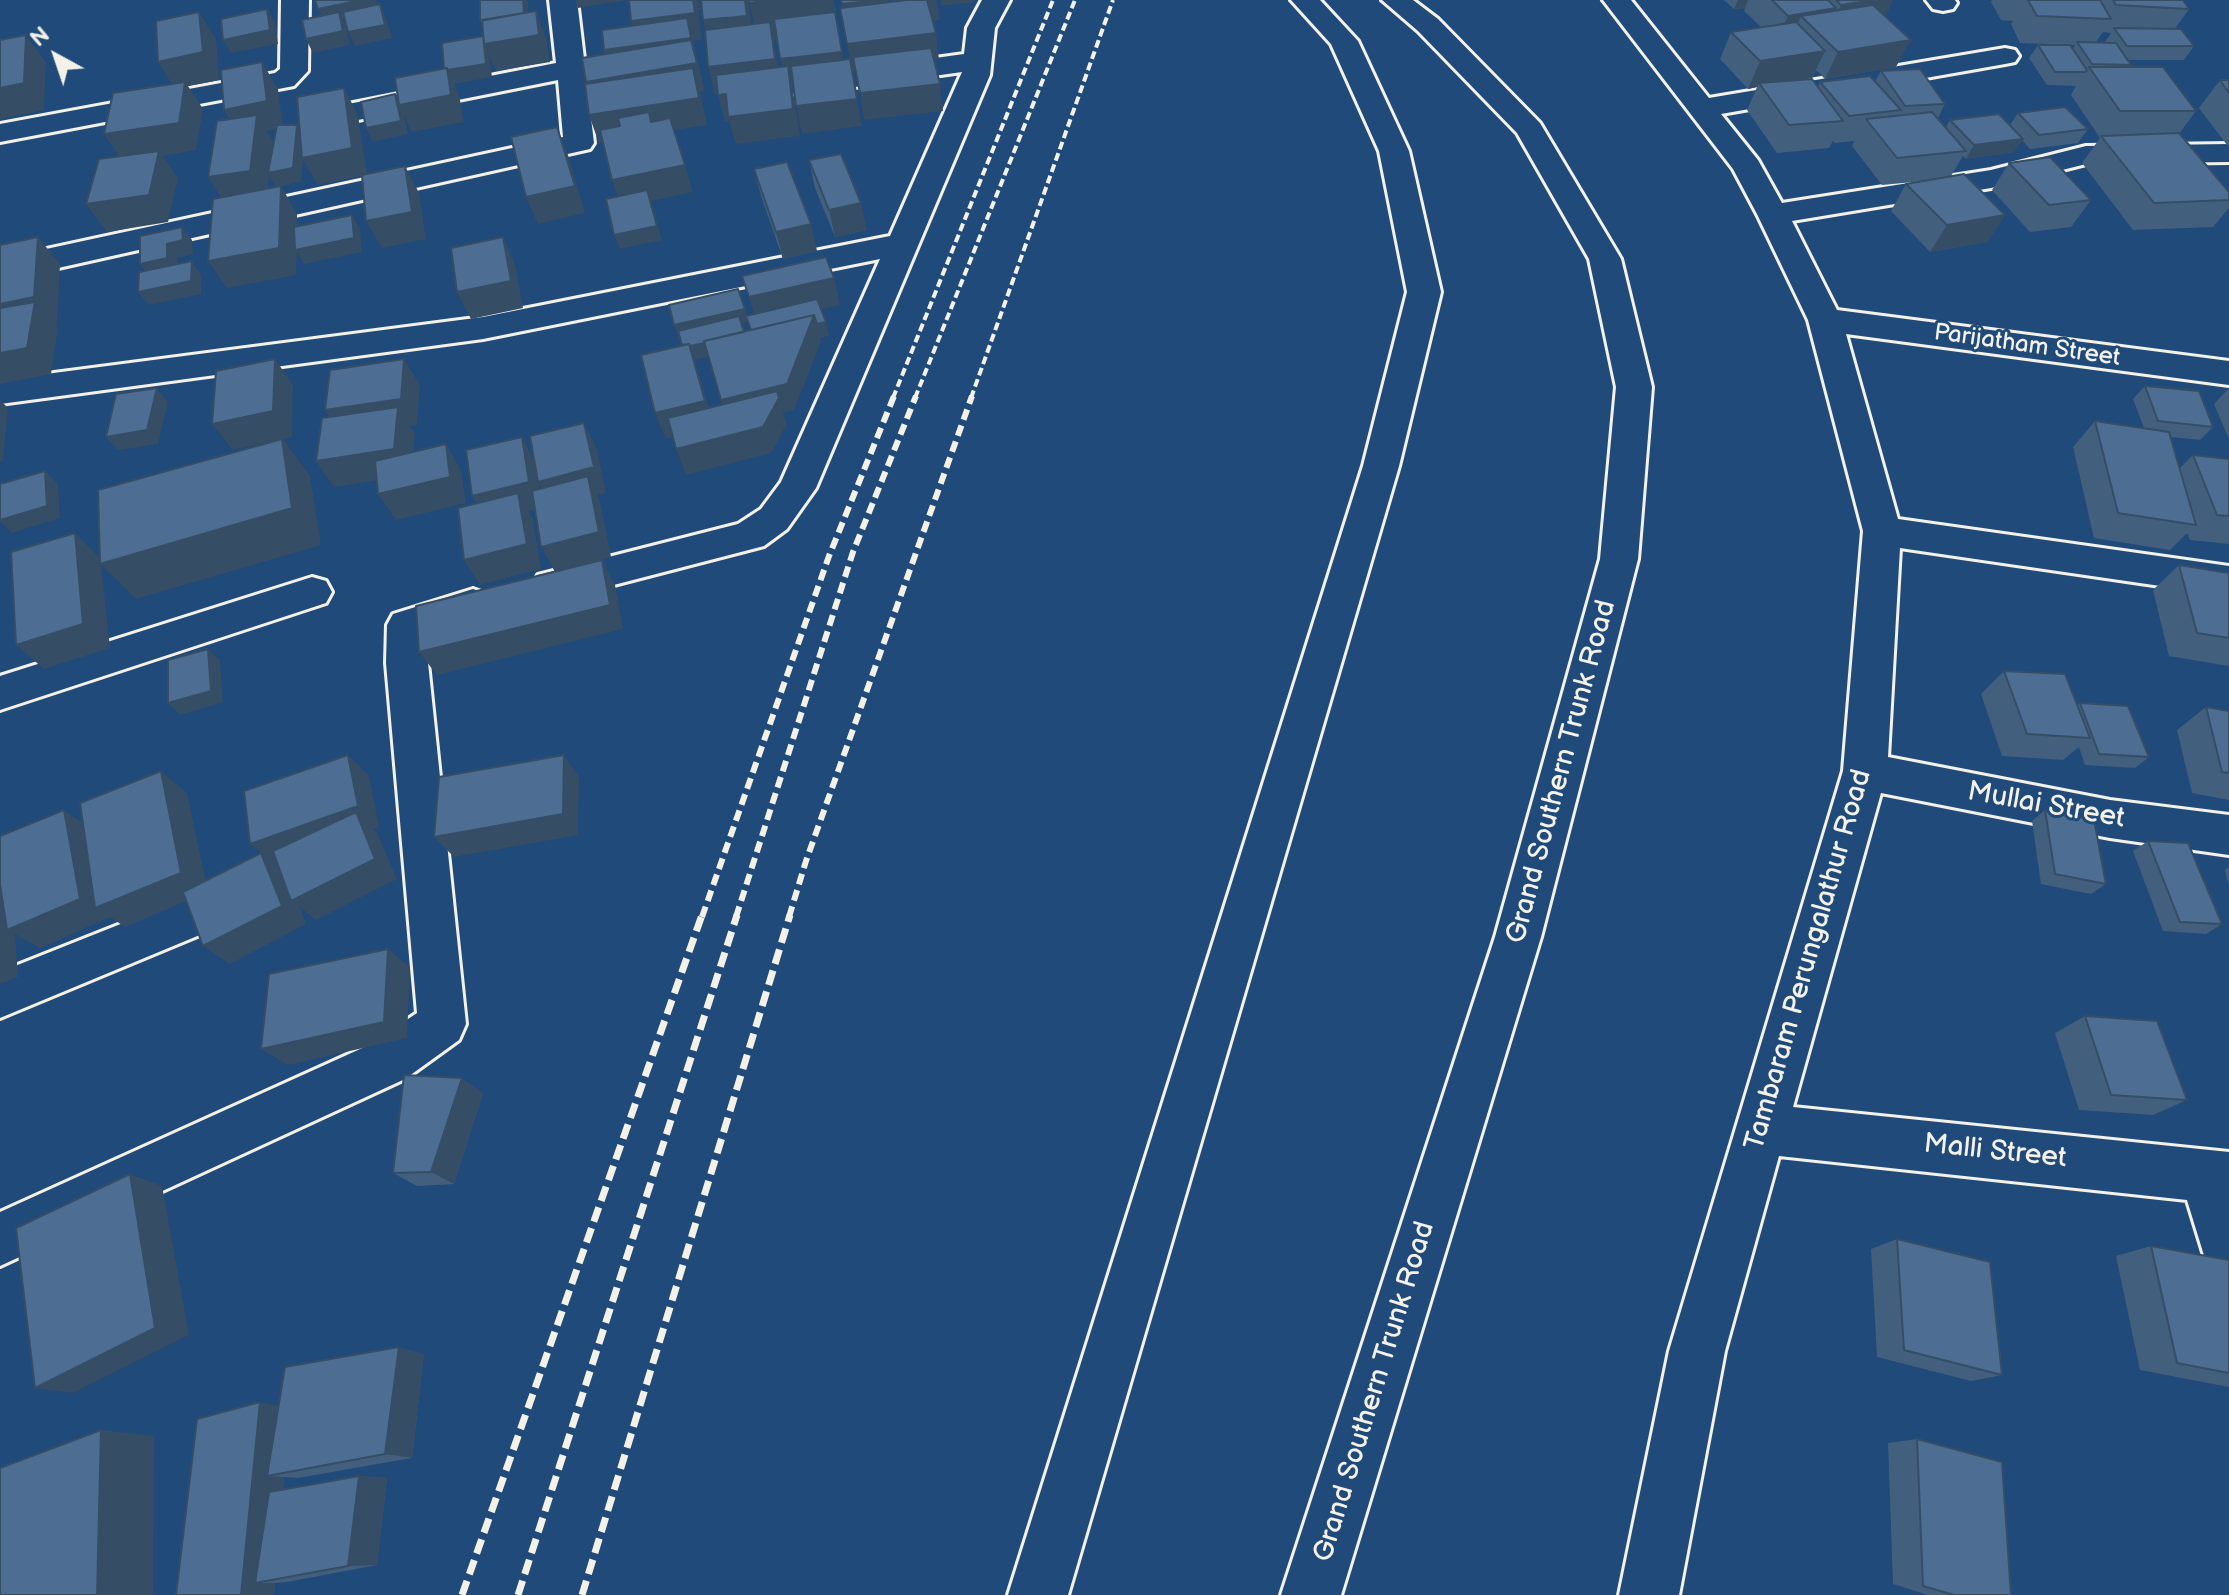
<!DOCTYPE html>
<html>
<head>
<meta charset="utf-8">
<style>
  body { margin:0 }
  #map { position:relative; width:2229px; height:1595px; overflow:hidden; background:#1f4a7a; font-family:"Balsamiq Sans",sans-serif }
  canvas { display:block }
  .north { position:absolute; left:16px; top:16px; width:80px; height:80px; -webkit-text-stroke:6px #1f4a7a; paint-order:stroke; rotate:320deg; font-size:22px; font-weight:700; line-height:32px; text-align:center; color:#f4f1e8 }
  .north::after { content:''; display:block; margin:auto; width:28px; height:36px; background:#f4f1e8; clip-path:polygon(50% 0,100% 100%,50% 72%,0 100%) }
</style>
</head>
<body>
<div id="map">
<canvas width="2229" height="1595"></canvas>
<div class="north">N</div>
</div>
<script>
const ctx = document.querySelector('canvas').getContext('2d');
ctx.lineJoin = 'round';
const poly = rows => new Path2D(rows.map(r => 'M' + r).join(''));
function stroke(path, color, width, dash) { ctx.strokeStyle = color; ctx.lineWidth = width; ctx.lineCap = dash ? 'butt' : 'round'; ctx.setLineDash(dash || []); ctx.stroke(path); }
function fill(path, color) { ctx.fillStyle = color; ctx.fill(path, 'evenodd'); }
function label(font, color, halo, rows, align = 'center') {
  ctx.font = font + ' "Balsamiq Sans",sans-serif'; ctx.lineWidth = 6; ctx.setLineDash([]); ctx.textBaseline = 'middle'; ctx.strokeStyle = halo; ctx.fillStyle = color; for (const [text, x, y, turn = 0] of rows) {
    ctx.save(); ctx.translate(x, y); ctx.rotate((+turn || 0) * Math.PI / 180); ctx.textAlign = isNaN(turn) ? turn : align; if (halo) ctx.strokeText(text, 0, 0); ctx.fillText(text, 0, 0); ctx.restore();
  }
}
const minor = poly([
  [281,0,309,0,308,71,294,86,0,142,0,124,275,73,280,69,281,0],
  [549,0,577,0,594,143,590,149,0,281,0,259,563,137,558,80,338,124,328,121,323,115,328,109,338,106,556,63,549,0],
  [982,0,1010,0,995,28,990,75,816,488,787,529,764,546,552,601,538,597,532,586,538,575,738,524,761,509,781,482,880,259,483,339,0,404,0,380,483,317,890,236,962,72,798,95,788,92,784,86,788,80,798,77,964,54,967,28,982,0],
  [1603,0,1631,0,1709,98,2005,48,2015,50,2019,56,2015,62,2005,64,1721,114,1758,160,1782,203,1991,170,2086,146,2229,144,2229,162,2086,164,1991,188,1792,221,1837,310,2229,361,2229,385,1846,334,1898,519,2229,566,2229,596,1900,548,1888,757,2110,800,2229,815,2229,855,2110,838,1881,793,1793,1107,2229,1152,2229,1283,2210,1275,2187,1200,1779,1156,1725,1351,1679,1595,1619,1595,1669,1351,1843,771,1863,531,1808,320,1757,214,1733,169,1603,0],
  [1926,0,1955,0,1957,3,1953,9,1943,11,1933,9,1926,0],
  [312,577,326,581,332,592,326,603,0,710,0,676,312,577],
  [473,589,487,594,493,605,487,616,427,635,428,663,466,1024,459,1040,405,1079,0,1266,0,1212,369,1045,417,1013,386,663,387,625,393,614,473,589],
  [191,896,207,902,214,917,207,932,0,1018,0,972,191,896]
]);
const highway = poly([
  [1291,0,1320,0,1358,41,1409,151,1441,292,1399,466,1068,1595,1008,1595,1363,466,1407,292,1379,151,1331,44,1291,0],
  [1382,0,1413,0,1438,19,1540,123,1621,259,1652,387,1638,559,1541,937,1341,1595,1281,1595,1495,937,1600,559,1616,387,1589,259,1517,133,1418,31,1382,0]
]);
const railFar2 = poly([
  [893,398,1053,0],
  [915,398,1075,0],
  [971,398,1113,0]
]);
const railFar1 = poly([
  [702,917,829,556,894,396],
  [736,917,853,552,916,396],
  [789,917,806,861,972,396]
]);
const rail = poly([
  [462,1595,702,915],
  [518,1595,737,915],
  [582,1595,790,915]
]);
const wall = poly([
  [1724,0,1893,0,1885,16,1896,67,1825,79,1816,70,1812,78,1804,79,1818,87,1820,82,1875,81,1881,71,1945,104,1938,118,1946,127,1950,120,2010,125,2018,113,2088,129,2078,143,2030,149,2022,140,2014,152,1966,159,1963,156,1951,176,2005,215,1987,242,1930,252,1891,211,1906,184,1924,181,1882,185,1852,146,1854,141,1835,143,1833,141,1829,148,1777,153,1747,110,1757,87,1748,89,1720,59,1731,32,1761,27,1744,11,1745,8,1734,9],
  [1992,0,2183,0,2189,9,2175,29,2194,46,2184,60,2128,60,2131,65,2130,67,2196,111,2179,134,2229,192,2229,208,2213,227,2133,230,2082,163,2100,138,2071,95,2076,86,2047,85,2029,58,2038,45,2073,49,2075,45,2020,43,2011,24,2013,21,2001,20,1991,2],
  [2103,32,2111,33,2105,42,2096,42],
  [2220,80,2229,80,2229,145,2227,145,2199,108],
  [809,160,867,230,835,237,815,188],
  [2009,163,2091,200,2071,227,2030,232,1992,190],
  [754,169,817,251,783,259,761,196],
  [2145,386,2213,427,2200,440,2171,437,2180,468,2193,455,2229,459,2229,544,2190,540,2187,533,2170,550,2094,538,2073,447,2095,421,2144,428,2133,399],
  [2229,388,2229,439,2214,404],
  [2179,565,2229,573,2229,666,2169,656,2153,590],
  [2004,671,2077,705,2080,703,2149,757,2135,768,2085,765,2079,747,2063,760,2002,756,1981,694],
  [2206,707,2229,711,2229,800,2192,793,2177,730],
  [2045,810,2106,884,2091,894,2041,884,2032,821],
  [2148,841,2222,924,2206,934,2163,931,2133,851],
  [2229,867,2229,886,2225,870],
  [2085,1016,2187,1100,2153,1115,2079,1110,2055,1033],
  [483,1093,454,1184,417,1186,393,1173],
  [1897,1239,2002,1375,1971,1381,1877,1357,1871,1249],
  [2151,1246,2229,1260,2229,1387,2140,1370,2116,1256],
  [424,1354,412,1458,298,1478,284,1477,283,1489,359,1476,387,1478,377,1565,287,1582,275,1583,274,1595,176,1595,278,1406],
  [1917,1439,2011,1595,1928,1595,1893,1584,1888,1443]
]);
const shadedWall = poly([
  [361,0,376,0,379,11,342,19,346,26,350,45,313,53,306,39,325,23,318,9],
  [523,0,527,0,528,3,529,29,486,35,480,21],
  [575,0,628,0,578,8],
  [672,0,698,0,701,10,698,10,702,40,693,41,705,91,700,91,707,125,674,130,693,192,651,201,662,240,620,249,614,235,622,207,612,180,655,134,599,143,589,115,596,109,586,82,613,77,604,50,639,45,631,21],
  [745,0,749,0,753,43,710,47,703,20],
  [772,0,834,0,840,33,774,40,781,87,715,94,708,67,759,42,749,3],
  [881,0,888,0,891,26,847,31,842,4],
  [893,0,937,0,940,20,897,25],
  [941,0,974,0,975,2,941,6],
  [1738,0,1748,0,1745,8,1734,9],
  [1875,0,1893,0,1881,24,1829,32,1841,5],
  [380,4,386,18,392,38,355,46,348,32],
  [1836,8,1824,35,1801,16,1790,41,1776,43,1788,16],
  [267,9,275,23,278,44,231,53,223,40],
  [536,11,546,38,550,62,496,71,489,56,492,77,454,84,459,95,464,122,412,132,404,115,408,134,373,142,366,128,395,94,400,105,444,71,483,36],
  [199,12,216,39,219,80,188,86,203,109,196,150,163,156,178,178,168,222,107,232,86,204,123,162,104,134,175,89,158,62],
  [936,33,939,60,852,71,847,44],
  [26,35,46,62,44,110,0,119,0,88],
  [1911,40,1896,67,1825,79,1838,52],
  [1825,51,1812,78,1761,86,1759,83,1757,87,1748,89,1760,61],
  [842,52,847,79,792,85,800,136,736,144,729,121,725,122,718,95,786,86,780,59],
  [262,62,278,89,283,128,267,131,273,142,270,173,297,125,305,139,344,88,358,115,367,175,318,185,303,160,301,182,276,187,269,176,267,198,226,205,208,177,241,137,224,110],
  [940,84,943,111,864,120,860,93],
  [857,99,862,126,802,134,796,106],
  [557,127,568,155,585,213,538,224,526,197],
  [2023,139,2014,152,1966,159,1974,145],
  [405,166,419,193,426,239,382,248,366,221],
  [281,186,297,214,297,250,352,215,360,229,362,252,304,264,297,252,296,275,227,288,208,261],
  [861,203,867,230,835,237,829,210],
  [2005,215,1987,242,1930,252,1947,225],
  [811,224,817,251,783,259,776,232],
  [182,227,192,240,193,254,177,258,177,272,150,278,140,264],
  [38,237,60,264,57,324,55,324,58,329,51,374,0,384,0,304],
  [503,237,515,264,523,308,471,319,457,292],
  [192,261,201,275,201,294,149,305,138,292],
  [834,278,840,305,757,324,749,297],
  [745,309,749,322,679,339,674,325],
  [814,315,826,322,829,336,820,338,821,342,794,410,783,413,787,424,771,453,686,475,676,449,730,426,721,400],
  [745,334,749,347,695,360,714,427,666,439,655,413,683,348],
  [275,359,293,385,292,437,283,439,310,476,321,545,136,599,101,565,110,648,44,669,16,645,75,533,100,558,282,439,233,450,212,424],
  [404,359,420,385,417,425,410,426,415,433,411,475,334,487,316,461,343,437,325,410],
  [157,388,168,402,158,444,118,450,106,437],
  [0,400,8,408,3,461,0,462],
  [584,423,597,449,606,493,597,495,600,502,611,557,555,572,541,547,552,507,539,484,543,507,528,511,533,519,541,569,480,585,464,560,488,521,472,496,522,437,535,462],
  [446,444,461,470,466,503,396,520,378,494],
  [45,471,58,484,60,518,12,533,0,521,0,520],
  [602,560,615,585,623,629,437,675,419,652],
  [208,649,220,660,223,702,181,715,168,703],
  [348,755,369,776,379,827,374,829,377,833,397,879,316,920,300,907,306,924,230,964,203,946,261,853,286,873,364,832,275,864,250,844],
  [564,755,579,777,578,835,454,857,434,837],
  [161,771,187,793,208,892,125,927,110,917,40,948,15,934,18,977,0,984,0,836,64,810,93,831],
  [388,949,410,967,407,1038,288,1065,261,1049],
  [462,1078,483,1093,454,1184,431,1172],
  [130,1174,162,1186,189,1335,73,1393,35,1388],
  [399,1347,424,1354,412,1458,385,1454],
  [260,1402,291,1408,267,1476,284,1477,275,1580,255,1583,275,1583,274,1595,241,1595],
  [101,1430,154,1436,153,1595,97,1595],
  [359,1476,387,1478,377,1565,348,1566]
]);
const building = poly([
  [315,0,361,0,318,9,315,0],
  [480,0,523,0,524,13,480,21,480,0],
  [629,0,693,0,695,13,631,21,629,0],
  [701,0,745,0,747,16,703,20,701,0],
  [749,0,772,0,749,3,749,0],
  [841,0,881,0,842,4,841,0],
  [907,0,927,0,936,33,847,44,840,8,907,0],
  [1772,0,1828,0,1836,8,1788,16,1772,0],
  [1836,0,1875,0,1841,5,1836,0],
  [2028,0,2100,0,2111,19,2037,16,2028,0],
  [2113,0,2183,0,2189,9,2116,5,2113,0],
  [380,4,385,25,348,32,343,12,380,4],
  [1873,5,1911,40,1838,52,1801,16,1873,5],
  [267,9,270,30,223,40,221,19,267,9],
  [536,11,539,35,484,44,482,20,536,11],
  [199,12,203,52,158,62,156,21,199,12],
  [339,12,343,31,306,39,302,20,339,12],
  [835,12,842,52,780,59,774,19,835,12],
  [687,18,691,38,604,50,602,30,687,18],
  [770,22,775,59,708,67,705,30,770,22],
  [1796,22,1825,51,1760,61,1731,32,1796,22],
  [2114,28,2181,29,2194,46,2127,46,2114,28],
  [26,35,24,83,0,88,0,40,26,35],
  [483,36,486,64,447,70,447,68,444,68,442,43,483,36],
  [691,40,697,63,586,82,582,58,691,40],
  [2077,42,2116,43,2131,65,2092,64,2077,42],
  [2038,45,2070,45,2087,70,2085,72,2055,72,2038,45],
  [931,48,940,84,860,93,853,57,931,48],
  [850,59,857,99,796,106,791,66,850,59],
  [262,62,267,101,224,110,221,70,262,62],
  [788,66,793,109,728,117,726,94,718,95,716,75,788,66],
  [2089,67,2163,67,2196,111,2120,111,2089,67],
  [447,68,451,95,399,105,395,78,447,68],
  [693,68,699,98,589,115,585,84,693,68],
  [1920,69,1945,104,1905,106,1881,71,1920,69],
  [1870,76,1901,110,1849,116,1820,82,1870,76],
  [1812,79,1843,121,1789,125,1759,83,1812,79],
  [2220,80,2229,80,2229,93,2220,80],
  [185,82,179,123,104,134,113,93,185,82],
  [344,88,352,148,302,158,297,97,344,88],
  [395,94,401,121,366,128,361,102,395,94],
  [2065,107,2088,129,2039,135,2018,113,2065,107],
  [649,112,651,122,670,118,685,165,612,180,600,130,620,126,618,118,649,112],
  [1932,112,1966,151,1897,158,1866,119,1932,112],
  [1999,114,2023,139,1974,145,1950,120,1999,114],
  [257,115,250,171,208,177,217,121,257,115],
  [277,125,297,125,293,168,268,173,277,125],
  [557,127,575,186,526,197,511,137,557,127],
  [2179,133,2229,192,2229,200,2154,203,2101,136,2179,133],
  [159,151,149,195,86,204,99,159,159,151],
  [841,154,861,203,829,210,809,160,841,154],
  [2050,157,2091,200,2049,205,2009,163,2050,157],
  [787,162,811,224,776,232,754,169,787,162],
  [405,166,412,212,366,221,362,175,405,166],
  [1964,174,2005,215,1947,225,1906,184,1964,174],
  [281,186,279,248,208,261,213,199,281,186],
  [647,190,657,226,614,235,606,199,647,190],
  [352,215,354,238,295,250,294,227,352,215],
  [182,227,183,240,167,244,167,258,140,264,140,236,182,227],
  [38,237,34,297,0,304,0,245,38,237],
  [503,237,511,281,457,292,451,248,503,237],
  [826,257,834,278,749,297,742,276,826,257],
  [192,261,191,281,138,292,139,272,192,261],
  [738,289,745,309,674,325,669,305,738,289],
  [817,299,826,322,817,324,814,315,751,330,746,316,817,299],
  [35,302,27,348,0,353,0,308,35,302],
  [814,315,787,384,721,400,704,341,814,315],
  [739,316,744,332,704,341,705,343,690,346,689,344,682,345,678,331,739,316],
  [689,344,705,401,655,413,641,355,689,344],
  [275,359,273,411,212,424,216,371,275,359],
  [404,359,401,399,325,410,330,370,404,359],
  [2145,386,2199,391,2213,427,2158,421,2145,386],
  [157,388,147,430,106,437,116,394,157,388],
  [777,391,779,398,763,427,676,449,668,418,777,391],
  [398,407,394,449,316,461,322,418,398,407],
  [2095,421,2169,432,2196,525,2118,513,2095,421],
  [584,423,594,467,538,482,530,436,584,423],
  [522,437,529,482,472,496,466,450,522,437],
  [282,439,292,508,100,564,98,490,282,439],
  [446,444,450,477,378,494,375,461,446,444],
  [2193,455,2229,459,2229,516,2217,515,2193,455],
  [45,471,47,506,0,520,0,484,45,471],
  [588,476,599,532,541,547,532,491,588,476],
  [518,493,527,544,464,560,458,508,518,493],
  [75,533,83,624,16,645,11,552,75,533],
  [602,560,610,605,419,652,416,606,602,560],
  [2179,565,2229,573,2229,638,2197,633,2179,565],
  [208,649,211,691,168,703,168,660,208,649],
  [2004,671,2065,674,2090,738,2027,734,2004,671],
  [2080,703,2128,706,2149,757,2099,754,2080,703],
  [2206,707,2229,711,2229,773,2222,772,2206,707],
  [348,755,358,806,250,844,244,791,348,755],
  [564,755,563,814,434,837,439,777,564,755],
  [161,771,181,873,95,908,80,803,161,771],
  [64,810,80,899,7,930,0,884,0,836,64,810],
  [2045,810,2094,820,2106,884,2055,874,2045,810],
  [356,812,375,859,291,901,273,851,356,812],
  [2148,841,2188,843,2222,924,2180,922,2148,841],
  [261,853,282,906,203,946,183,892,261,853],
  [388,949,384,1022,261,1049,269,974,388,949],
  [2085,1016,2157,1021,2187,1100,2111,1095,2085,1016],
  [404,1075,462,1078,431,1172,393,1173,404,1075],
  [130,1174,155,1328,35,1388,16,1228,130,1174],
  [1897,1239,1990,1262,2002,1375,1904,1350,1897,1239],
  [2151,1246,2229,1260,2229,1373,2177,1363,2151,1246],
  [399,1347,385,1454,267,1476,285,1367,399,1347],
  [260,1402,241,1595,176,1595,197,1419,260,1402],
  [101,1430,97,1595,0,1595,0,1468,101,1430],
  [1917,1439,2002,1462,2011,1595,1954,1595,1923,1586,1917,1439],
  [359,1476,348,1566,255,1583,269,1492,359,1476]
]);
const farStreetnames = [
  ["Parijatham Street",2027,346,8]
];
const streetNames = [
  ["Grand Southern Trunk Road",1562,772,-75],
  ["Mullai Street",2046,806,10],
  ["Tambaram Perungalathur Road",1809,960,-74],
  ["Malli Street",1995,1152,6],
  ["Grand Southern Trunk Road",1375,1392,-73]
];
stroke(minor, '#f4f1e8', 6);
stroke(highway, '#f4f1e8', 6);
fill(minor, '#1f4a7a');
fill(highway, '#1f4a7a');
stroke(railFar2, '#f4f1e8', 4, [8, 4]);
stroke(railFar1, '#f4f1e8', 6, [11, 6]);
stroke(rail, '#f4f1e8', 7, [15, 7]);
fill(wall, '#425f7e');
fill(shadedWall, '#364d66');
fill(building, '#4d6e92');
stroke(building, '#364d66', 2);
label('24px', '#f4f1e8', '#1f4a7a', farStreetnames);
label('28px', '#f4f1e8', '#1f4a7a', streetNames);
</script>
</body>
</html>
